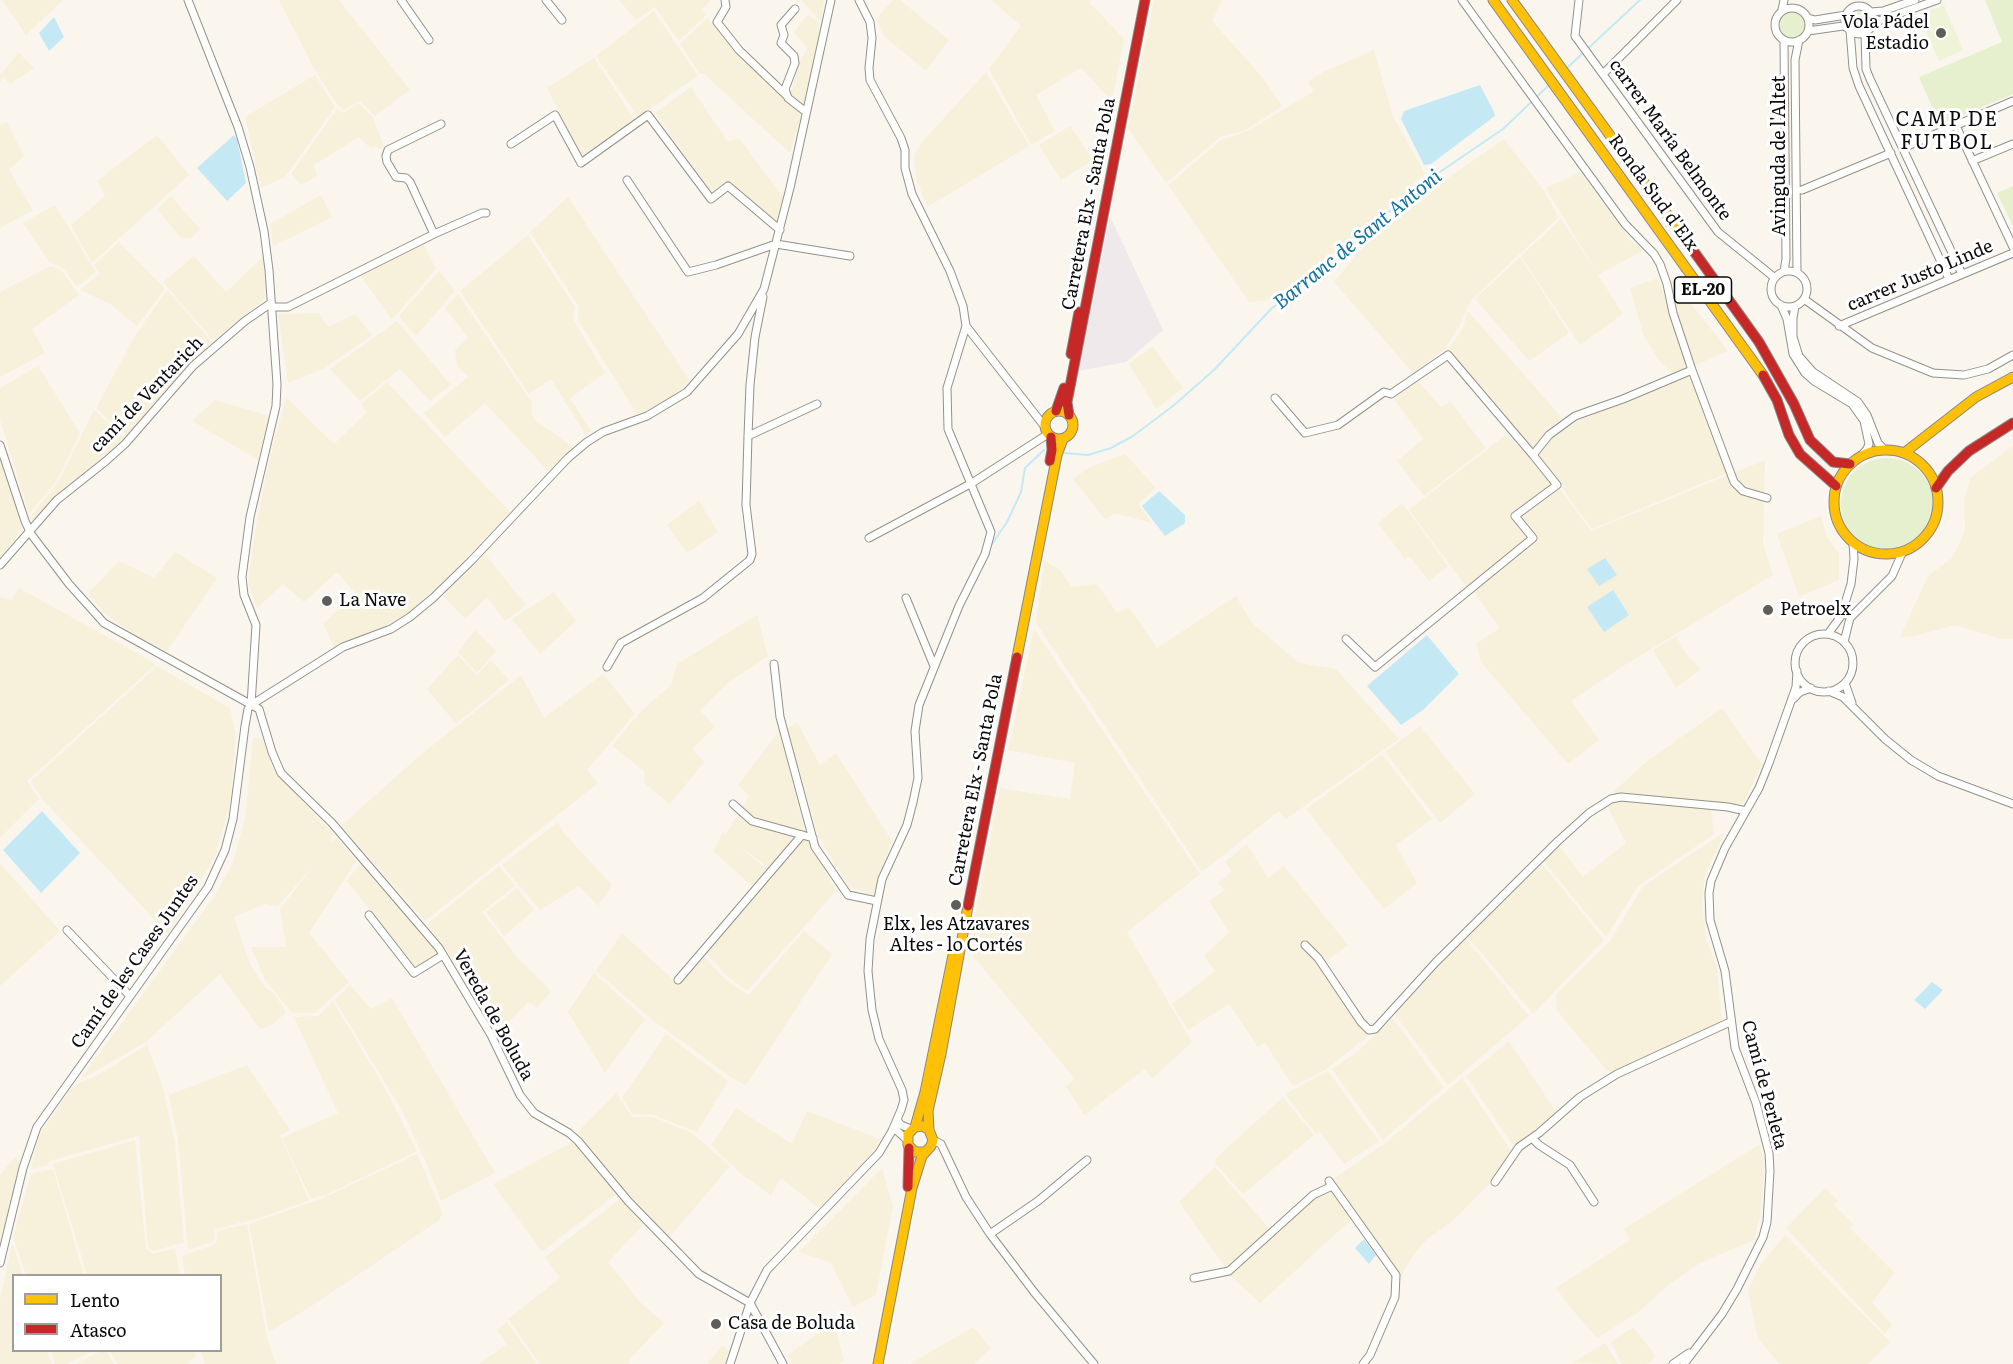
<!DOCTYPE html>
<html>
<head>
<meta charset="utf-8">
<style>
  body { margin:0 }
  #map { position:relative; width:2013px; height:1364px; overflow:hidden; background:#faf6ee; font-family:Literata,serif }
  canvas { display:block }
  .legend { position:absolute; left:12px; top:1274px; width:210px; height:78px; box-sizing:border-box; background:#fff; border:2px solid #9d9d9d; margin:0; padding:8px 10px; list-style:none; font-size:18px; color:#0b0b0b }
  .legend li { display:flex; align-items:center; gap:12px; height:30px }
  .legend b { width:30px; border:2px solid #9d9d9d }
</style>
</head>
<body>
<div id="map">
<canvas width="2013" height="1364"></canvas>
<ul class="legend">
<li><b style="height:8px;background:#ffc107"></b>Lento</li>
<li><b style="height:8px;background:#c62828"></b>Atasco</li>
</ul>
</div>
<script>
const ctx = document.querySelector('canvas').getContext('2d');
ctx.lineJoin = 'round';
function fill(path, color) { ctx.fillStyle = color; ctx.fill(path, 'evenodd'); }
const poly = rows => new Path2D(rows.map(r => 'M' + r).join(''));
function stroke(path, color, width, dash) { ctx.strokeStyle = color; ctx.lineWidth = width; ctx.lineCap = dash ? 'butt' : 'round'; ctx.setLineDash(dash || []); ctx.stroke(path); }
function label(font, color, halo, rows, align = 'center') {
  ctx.font = font + ' Literata,serif'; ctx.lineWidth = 6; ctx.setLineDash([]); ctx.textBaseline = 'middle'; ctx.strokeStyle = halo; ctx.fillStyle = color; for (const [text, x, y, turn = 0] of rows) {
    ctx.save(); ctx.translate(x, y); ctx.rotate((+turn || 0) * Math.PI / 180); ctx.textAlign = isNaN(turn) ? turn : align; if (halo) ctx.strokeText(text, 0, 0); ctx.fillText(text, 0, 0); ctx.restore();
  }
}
const industrial = poly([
  [1110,216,1163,330,1126,362,1078,371]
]);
const farmland = poly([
  [2,0,63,0,26,35],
  [279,0,339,0,410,90,375,116,360,101,344,110,337,105,314,68],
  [619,0,711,0,702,10,706,15,679,41,655,7,636,20],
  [801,0,824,0,821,22],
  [893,0,900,0,949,40,926,71,885,37,876,19],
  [991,0,1091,0,1090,3,1124,39,1112,101,1081,68,1036,95,1055,131,1031,145,989,69,1021,26],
  [1154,0,1222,0,1212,21,1263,78,1282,106,1246,130,1220,137,1166,183,1128,128],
  [654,11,698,76,638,117,596,56],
  [808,14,821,25,804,106,791,95,799,63,807,48,794,32],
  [707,18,732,48,802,114,790,153,704,74,699,73,680,44],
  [1374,50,1393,116,1425,174,1363,230,1282,294,1265,301,1249,302,1168,185,1221,140,1248,131,1314,91,1308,82,1323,72],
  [19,53,34,68,10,84,4,77,0,82,0,75],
  [594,58,635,120,582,157,547,88],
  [986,72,1029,146,927,207,916,178,914,156,922,142],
  [315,75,335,107,286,176,261,188,245,117],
  [691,87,728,142,739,138,783,197,776,222,729,181,711,191,655,113],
  [358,103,373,117,384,147,380,149,376,146,370,148,359,137,314,165,317,176,301,185,291,174,337,109,344,113],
  [7,122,24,156,9,170,33,210,0,228,0,125],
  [1070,126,1093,160,1061,180,1039,145],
  [157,135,189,175,92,263,71,225,105,196,97,181],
  [1504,139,1544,191,1559,217,1471,300,1460,325,1445,349,1413,373,1334,282,1360,251,1409,205],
  [1580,172,1632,242,1644,250,1598,275,1623,314,1580,345,1521,256,1561,219,1597,273,1546,188],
  [321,195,332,217,273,246,270,224],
  [171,196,200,229,191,238,181,238,157,209],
  [568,197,690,381,664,403,637,414,578,320,579,307,530,232],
  [55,205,96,272,77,287,63,268,49,262,23,223],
  [528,235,575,307,573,319,605,373,570,398,591,431,586,435,551,379,529,394,460,291],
  [119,242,165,289,137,326,110,304,80,290,100,273,94,265],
  [424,245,436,269,392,320,361,276],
  [194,256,226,292,264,256,265,299,213,340,163,282],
  [1520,257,1569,333,1529,361,1475,299],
  [51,266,61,270,79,295,32,329,45,353,0,377,0,292],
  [439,271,455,291,416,336,399,316],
  [1671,274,1690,302,1728,351,1696,365,1683,330,1675,302],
  [1658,278,1688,367,1671,374,1657,357,1643,334,1630,288],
  [167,290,212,342,127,436,96,408,136,334],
  [458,294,532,403,531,414,536,421,573,447,548,471,485,403,445,437,424,413,468,377,457,365,455,350,468,338,445,308],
  [1468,311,1563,419,1549,428,1532,448,1448,351,1463,327],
  [319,313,328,327,355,314,372,335,325,368,288,383,278,314],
  [397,321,451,385,430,401,400,369,360,401,330,369],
  [1152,346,1183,388,1156,409,1129,364],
  [38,366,80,433,57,480,29,514,0,420,0,388],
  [1691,376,1727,473,1592,529,1539,456,1552,439,1579,420],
  [1418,381,1441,407,1450,401,1486,448,1424,496,1397,461,1423,439,1394,399],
  [387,382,510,512,444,581,407,614,380,629,334,647,323,624,355,593,337,572,304,602,283,584,257,608,248,583,255,531,268,466,286,397,334,444,367,412,361,404],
  [215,400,269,416,258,460,192,421],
  [94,410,126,438,62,491,32,521,30,517,59,481],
  [1507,434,1553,484,1511,516,1529,538,1467,588,1409,510],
  [2013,446,2013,639,2001,639,1955,625,1913,636,1900,637,1928,576,1952,558,1960,542,1965,529,1964,500,1971,477],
  [1125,454,1156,488,1138,504,1152,523,1114,513,1106,520,1073,479,1088,468],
  [0,456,22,529,0,558],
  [1765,460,1763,544,1773,575,1625,665,1571,701,1599,740,1568,764,1481,662,1476,644,1500,628,1473,591,1537,540,1521,517,1560,489,1591,531],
  [699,501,718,532,687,553,667,525],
  [1402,503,1448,566,1429,581,1409,556,1405,559,1378,523],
  [1821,516,1827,537,1839,554,1839,580,1799,597,1777,534],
  [175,552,217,578,167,651,136,636,106,615,87,594,119,561,154,578],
  [485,554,526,605,505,621,487,597,465,619,443,596],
  [1044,560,1060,570,1072,587,1097,584,1117,613,1129,607,1157,648,1236,596,1252,623,1299,663,1336,669,1399,739,1286,819,1279,811,1202,872,1036,623],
  [19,588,156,664,27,781,39,799,0,838,0,597,12,600],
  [554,592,576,621,540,654,512,619],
  [757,615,768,656,728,683,700,710,715,727,692,749,704,762,670,804,645,784,644,771,612,746,640,712,671,685,677,664],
  [1034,629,1200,874,1127,932,1192,1042,1152,1079,1145,1069,1084,1115,1066,1086,1075,1079,968,950,1000,788,1070,799,1075,763,1008,750],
  [475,630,496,651,477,673,458,652],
  [1676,636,1686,654,1701,669,1676,688,1653,650],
  [458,655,477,675,491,660,509,680,456,724,427,689],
  [157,666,230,708,236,735,230,804,215,857,168,934,43,800,31,781],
  [603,674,635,714,587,770,598,783,425,921,341,826,418,757,521,675,544,718],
  [1722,708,1762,764,1744,802,1739,804,1727,804,1617,795,1613,792,1646,762],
  [797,722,820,765,836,753,892,841,873,895,849,887,818,836,787,729],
  [1420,726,1475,794,1440,823,1385,752],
  [779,731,806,836,836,891,747,991,727,976,705,952,771,870,737,844,766,869,752,886,713,851,723,832,726,834,749,796,738,785],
  [253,738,263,739,273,769,332,833,331,844,337,838,356,861,309,933,349,982,315,1013,292,1013,265,980,251,947,286,947,280,909,314,865,278,906,264,904,234,917,250,964,265,987,274,993,286,1013,271,1025,260,1029,220,974,146,1042,80,1080,216,894,233,863,245,818],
  [1382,754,1432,819,1396,845,1417,883,1384,909,1306,809],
  [1631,801,1711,809,1714,834,1638,886,1606,937,1543,861,1559,846,1583,877,1626,843,1607,806,1614,802],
  [558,822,564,833,612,885,598,906,579,886,540,910,502,865],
  [1725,832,1705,875,1702,901,1706,939,1717,968,1722,1024,1653,1054,1611,1075,1557,1011,1556,994,1610,941,1643,886],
  [1247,844,1268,878,1284,866,1348,945,1325,962,1369,1025,1368,1036,1324,1071,1293,1086,1265,1043,1258,1047,1229,1004,1188,1030,1172,1004,1215,971,1204,956,1229,932,1209,901,1225,890,1218,883,1232,871,1225,862],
  [361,862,439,955,418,970,347,881],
  [0,863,60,931,0,986],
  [1542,864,1604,940,1533,1014,1467,936],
  [499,866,515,886,482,912,517,957,551,991,537,1008,528,1002,497,1034,445,948,427,924],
  [517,888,534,910,504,936,486,912],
  [804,931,832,954,746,1085,732,1078,650,1018,596,971,622,933,678,984,704,956,726,980,749,995],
  [1465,938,1529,1016,1448,1085,1395,1015,1428,976],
  [594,973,645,1019,605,1073,568,1012],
  [350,985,371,1009,392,998,495,1173,441,1201,426,1162,401,1109,335,1000],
  [333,1001,388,1094,417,1151,328,1194,311,1199,282,1138,338,1113,294,1017,318,1016],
  [1393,1018,1444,1088,1383,1140,1332,1069,1357,1052],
  [666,1034,728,1081,697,1132,654,1115,633,1114,622,1098],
  [1509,1041,1557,1113,1513,1146,1466,1076],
  [147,1045,163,1087,175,1144,184,1242,154,1251,148,1247,139,1136,49,1161,48,1165,31,1169,39,1135,74,1085,96,1076],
  [247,1065,290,1130,280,1135,309,1200,260,1218,215,1229,214,1241,188,1250,178,1140,169,1095],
  [1328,1071,1379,1141,1344,1164,1320,1132,1316,1134,1285,1094],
  [1462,1078,1511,1150,1490,1183,1455,1219,1426,1240,1412,1257,1401,1276,1333,1179,1384,1144],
  [616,1093,632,1117,653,1117,692,1133,730,1166,669,1238,623,1189,576,1134],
  [1283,1097,1314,1135,1243,1194,1215,1163,1216,1158],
  [736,1108,792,1144,807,1111,880,1139,874,1152,819,1208,781,1178,771,1195,740,1173,711,1145],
  [135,1140,146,1249,153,1254,175,1248,180,1275,87,1275,53,1164],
  [573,1142,616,1194,542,1252,493,1184],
  [1760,1144,1764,1164,1761,1214,1754,1240,1700,1263,1667,1286,1640,1311,1597,1338,1569,1306,1556,1288,1630,1240,1624,1229],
  [417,1154,443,1214,438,1221,307,1309,269,1332,249,1224,323,1198],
  [15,1157,21,1162,0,1247,0,1175],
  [1215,1167,1274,1234,1315,1198,1332,1190,1353,1218,1260,1303,1233,1278,1179,1202],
  [882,1168,893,1206,876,1295,853,1307,831,1263,799,1252],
  [53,1169,84,1275,26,1275,13,1237,31,1174],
  [1825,1188,1838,1201,1834,1205,1854,1225,1850,1228,1895,1273,1872,1302,1892,1325,1885,1334,1786,1228],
  [620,1199,643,1225,608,1262,641,1303,664,1323,628,1361,630,1364,540,1364,508,1319,560,1278,545,1257],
  [247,1224,267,1338,276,1364,205,1364,201,1351,220,1350,220,1276,185,1275,182,1256,216,1244,218,1231],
  [1785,1235,1890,1342,1868,1364,1780,1364,1758,1339,1748,1291,1760,1265],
  [12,1243,23,1275,14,1276,14,1350,47,1351,52,1364,0,1364,0,1299],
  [507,1322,537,1364,479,1364,507,1344,497,1330],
  [834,1323,844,1361,839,1364,792,1364,787,1355],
  [973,1327,991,1348,974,1364,910,1364],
  [1633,1327,1655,1355,1651,1362,1646,1364,1622,1364,1611,1342],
  [1605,1343,1618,1364,1572,1363],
  [722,1345,729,1351,724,1364,707,1364],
  [51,1351,51,1350,93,1351,67,1364,55,1364],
  [101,1351,106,1351,114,1364,76,1364],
  [110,1351,195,1351,196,1356,187,1364,118,1364]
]);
const green = poly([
  [1985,0,2013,0,2013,94,1940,125,1919,77,2002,42],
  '1851 20a9 9 0 1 1 18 0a9 9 0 1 1-18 0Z',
  '1779 25a13 13 0 1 1 26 0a13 13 0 1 1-26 0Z',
  [2013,186,2013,226,1997,193],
  '1841 504a46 46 0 1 1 92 0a46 46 0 1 1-92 0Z'
]);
const pitch = poly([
  [1944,5,1963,50,1939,61,1919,15]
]);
const water = poly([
  [54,17,64,37,49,51,39,33],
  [1480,85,1494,112,1495,116,1431,164,1424,165,1401,119,1404,111],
  [234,135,237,139,246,183,227,201,197,168],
  [1159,491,1185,515,1185,523,1165,536,1142,506],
  [1605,558,1617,575,1599,586,1587,569],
  [1613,590,1629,615,1604,632,1587,607],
  [1427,635,1459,674,1423,710,1401,725,1367,686],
  [42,811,80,853,41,893,3,850],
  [1932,982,1943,990,1925,1009,1914,1000],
  [1364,1239,1376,1255,1369,1264,1355,1248]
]);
const stream = poly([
  [1567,68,1640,0],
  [1065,453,1088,455,1111,448,1133,436,1173,406,1214,370,1271,309,1362,238,1406,195,1503,129,1548,86],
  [990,547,1007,522,1021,492,1025,468,1044,450]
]);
const street = poly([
  [401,0,429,40],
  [546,0,562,20],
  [725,0,726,7,717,22,739,50,787,96],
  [1462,0,1625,224,1654,254,1660,264,1667,284,1673,313,1692,370,1734,482,1743,491,1767,498],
  [1579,0,1575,36,1718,232,1775,278],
  '1845 20a14 14 0 1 1 28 0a14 14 0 1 1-28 0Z',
  '1775 25a17 17 0 1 1 34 0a17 17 0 1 1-34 0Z',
  [795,9,781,25,784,35,781,43,794,56,795,63,785,89,788,98,806,112],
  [1782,10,1784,0],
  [1871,12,1883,11,1915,0],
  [1808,18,1815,20,1846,15],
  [1873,23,1937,0],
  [1850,30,1853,68,1859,86,1949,279],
  [1808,31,1843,26,1848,28],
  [1865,33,1866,69,1870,79,1962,274],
  [1784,40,1786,259,1784,271],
  [1603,74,1677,0],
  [1956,126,2013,247],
  [511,144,555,115,581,163,648,115,711,199,728,186,780,230],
  [1903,148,2013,101],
  [1972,161,2013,144],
  [627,180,688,272,716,265,776,244,850,256],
  [1802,190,1891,153],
  [434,234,410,182,406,178,396,177,387,162,386,156,388,150,441,124],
  '1771 289a18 18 0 1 1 36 0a18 18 0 1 1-36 0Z',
  [1797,273,1795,60,1799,40],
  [1804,299,1872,348,1933,373,1964,375,1988,369,2013,355],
  [1781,305,1787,319,1793,354,1805,373,1814,381,1852,404,1864,421,1869,444,1867,449,1861,456],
  [1795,306,1793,318,1793,337,1799,356,1813,372,1858,402,1867,415,1878,443,1885,450],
  [271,307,288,307,434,234,482,213,486,213],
  [966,326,1045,427],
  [1839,326,2013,253],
  [1275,398,1305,433,1338,425,1384,392,1391,394,1448,355,1533,455],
  [748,436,817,404],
  [0,445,25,521,31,534,69,584,104,623,259,709,272,752,281,773,332,823,439,948,491,1035,520,1095,534,1113,569,1133,578,1141,628,1201,699,1274,750,1303,783,1364],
  [869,538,972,483,1048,434],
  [0,565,57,500,106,461,125,444,193,366,245,321,271,303],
  [906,598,934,666],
  [1828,634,1841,616,1851,584,1854,559,1853,543],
  '1795 663a29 29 0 1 1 58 0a29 29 0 1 1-58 0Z',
  [1346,639,1375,667,1533,538,1515,516,1557,485,1533,455,1549,435,1575,416,1623,399,1692,370],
  [1844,642,1850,618,1892,576,1903,551],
  [774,664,780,717,815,847,848,895,877,901],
  [607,667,621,643,703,598,750,560,752,554,746,505,748,436,750,385,755,337,763,297],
  [1845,683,1852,703],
  [1829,691,1843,697,1885,739,1911,760,1938,776,2013,804],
  [1793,699,1800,692,1811,688],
  [251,705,343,647,391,629,410,617,433,598,471,561,568,458,587,442,603,432,647,416,687,392,738,334,764,289,790,188,831,0],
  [733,804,752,821,813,838],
  [369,915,414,973,443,955],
  [67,930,130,996],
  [1305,945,1318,958,1361,1022,1369,1030,1375,1029,1436,962,1558,841,1589,813,1611,799,1621,797,1728,807,1746,811],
  [678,980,802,835],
  [897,1120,901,1125,911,1129],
  [894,1128,906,1139],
  [1532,1138,1539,1145,1570,1165,1594,1202],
  [933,1140,941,1144,966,1197,990,1234,1034,1292,1094,1364],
  [1329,1181,1396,1275,1395,1297,1370,1355,1363,1364],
  [1495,1182,1519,1147,1539,1133,1580,1097,1617,1074,1730,1022],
  [990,1234,1038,1201,1087,1160],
  [0,1263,23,1168,37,1127,208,887,225,850,233,819,245,726,248,709,251,705,256,625,244,595,242,577,250,517,276,406,277,384,269,270,264,231,250,167,238,127,188,0],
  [1194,1278,1229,1271,1313,1195,1332,1186],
  [730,1364,750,1303,767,1270,879,1153,892,1131,901,1110,904,1100,902,1090,879,1039,872,1010,868,971,870,939,882,879,907,825,913,802,918,778,915,731,919,705,959,606,985,554,991,532,948,429,947,388,966,326,963,306,950,271,912,194,905,168,905,150,901,138,870,80,869,68,872,38,870,22,859,0],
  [1673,1364,1689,1353],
  [1684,1364,1722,1314,1737,1289,1763,1237,1767,1222,1770,1171,1769,1153,1756,1103,1735,1048,1725,971,1710,920,1709,893,1711,881,1725,848,1759,788,1769,763,1796,687,1797,671]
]);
const slow = poly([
  [1493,0,1763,375],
  [1512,0,1680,232],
  '1045 425a14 14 0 1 1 28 0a14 14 0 1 1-28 0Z',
  '1834 502a52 52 0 1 1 104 0a52 52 0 1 1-104 0Z',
  [1904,453,1976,397,2013,377],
  [1017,657,1057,455,1063,439],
  [915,1127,925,1092,953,955],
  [929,1130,928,1111,941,1054,968,906],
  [878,1364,912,1188,922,1156,931,1146,933,1140,929,1130,923,1126,915,1127,908,1134,908,1145,915,1152,925,1152]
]);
const jam = poly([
  [1680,232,1759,342,1794,404,1810,440,1833,462,1850,464],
  [1071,354,1079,312],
  [1763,375,1777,400,1789,435,1800,454,1836,486],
  [1056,411,1064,388],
  [1069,415,1067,402,1145,0],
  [1050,461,1052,450,1051,437],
  [1936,488,1948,471,1969,451,2013,423],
  [968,906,1017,657],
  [908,1187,909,1148]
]);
const markers = [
  [1941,33,6,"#5f5d5a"],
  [327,601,6,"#5f5d5a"],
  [1768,610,6,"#5f5d5a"],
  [956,905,6,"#5f5d5a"],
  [716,1324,6,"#5f5d5a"]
];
const shields = [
  [1703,290,57]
];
const shieldNames = [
  ["EL-20",1703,290]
];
const poiNames = [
  ["Vola Pádel",1929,23,"right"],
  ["Estadio",1929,44,"right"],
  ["La Nave",339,601],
  ["Petroelx",1780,610],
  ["Elx, les Atzavares",956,925,"center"],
  ["Altes - lo Cortés",956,946,"center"],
  ["Casa de Boluda",728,1324]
];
const streetNames = [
  ["carrer María Belmonte",1670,140,54],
  ["Avinguda de l'Altet",1780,156,-90],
  ["Ronda Sud d'Elx",1653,193,54],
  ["Carretera Elx - Santa Pola",1089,204,-79],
  ["carrer Justo Linde",1920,276,-23],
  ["camí de Ventarich",147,395,-46],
  ["Carretera Elx - Santa Pola",976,780,-79],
  ["Camí de les Cases Juntes",135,962,-55],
  ["Vereda de Boluda",493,1015,61],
  ["Camí de Perleta",1764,1085,75]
];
const neighbourhoodNames = [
  ["CAMP DE",1947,120],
  ["FUTBOL",1947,143]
];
const waterNames = [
  ["Barranc de Sant Antoni",1358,240,-39]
];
fill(industrial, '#f0e9ec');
fill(farmland, '#f7f0da');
fill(green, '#e6efce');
fill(pitch, '#eff3d7');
fill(water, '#c4e9f5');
stroke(stream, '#c4e9f5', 2);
stroke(street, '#93918d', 9);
stroke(slow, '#898784', 11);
stroke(jam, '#898784', 11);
stroke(street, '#fefefc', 7);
stroke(slow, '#ffc107', 9);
stroke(jam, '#c62828', 9);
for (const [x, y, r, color] of markers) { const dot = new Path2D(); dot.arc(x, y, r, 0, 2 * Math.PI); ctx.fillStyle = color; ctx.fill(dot); stroke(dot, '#fff', 2); }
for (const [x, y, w] of shields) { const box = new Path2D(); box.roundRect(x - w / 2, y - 13, w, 26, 4.5); ctx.fillStyle = '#fff'; ctx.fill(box); stroke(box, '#0b0b0b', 1.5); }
label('bold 16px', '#0b0b0b', null, shieldNames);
label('18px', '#0b0b0b', '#fff', poiNames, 'left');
label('18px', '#0b0b0b', '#fff', streetNames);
ctx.letterSpacing = '1.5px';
label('20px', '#0b0b0b', '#fff', neighbourhoodNames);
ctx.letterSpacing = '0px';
label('italic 20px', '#12729f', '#fff', waterNames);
</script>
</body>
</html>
